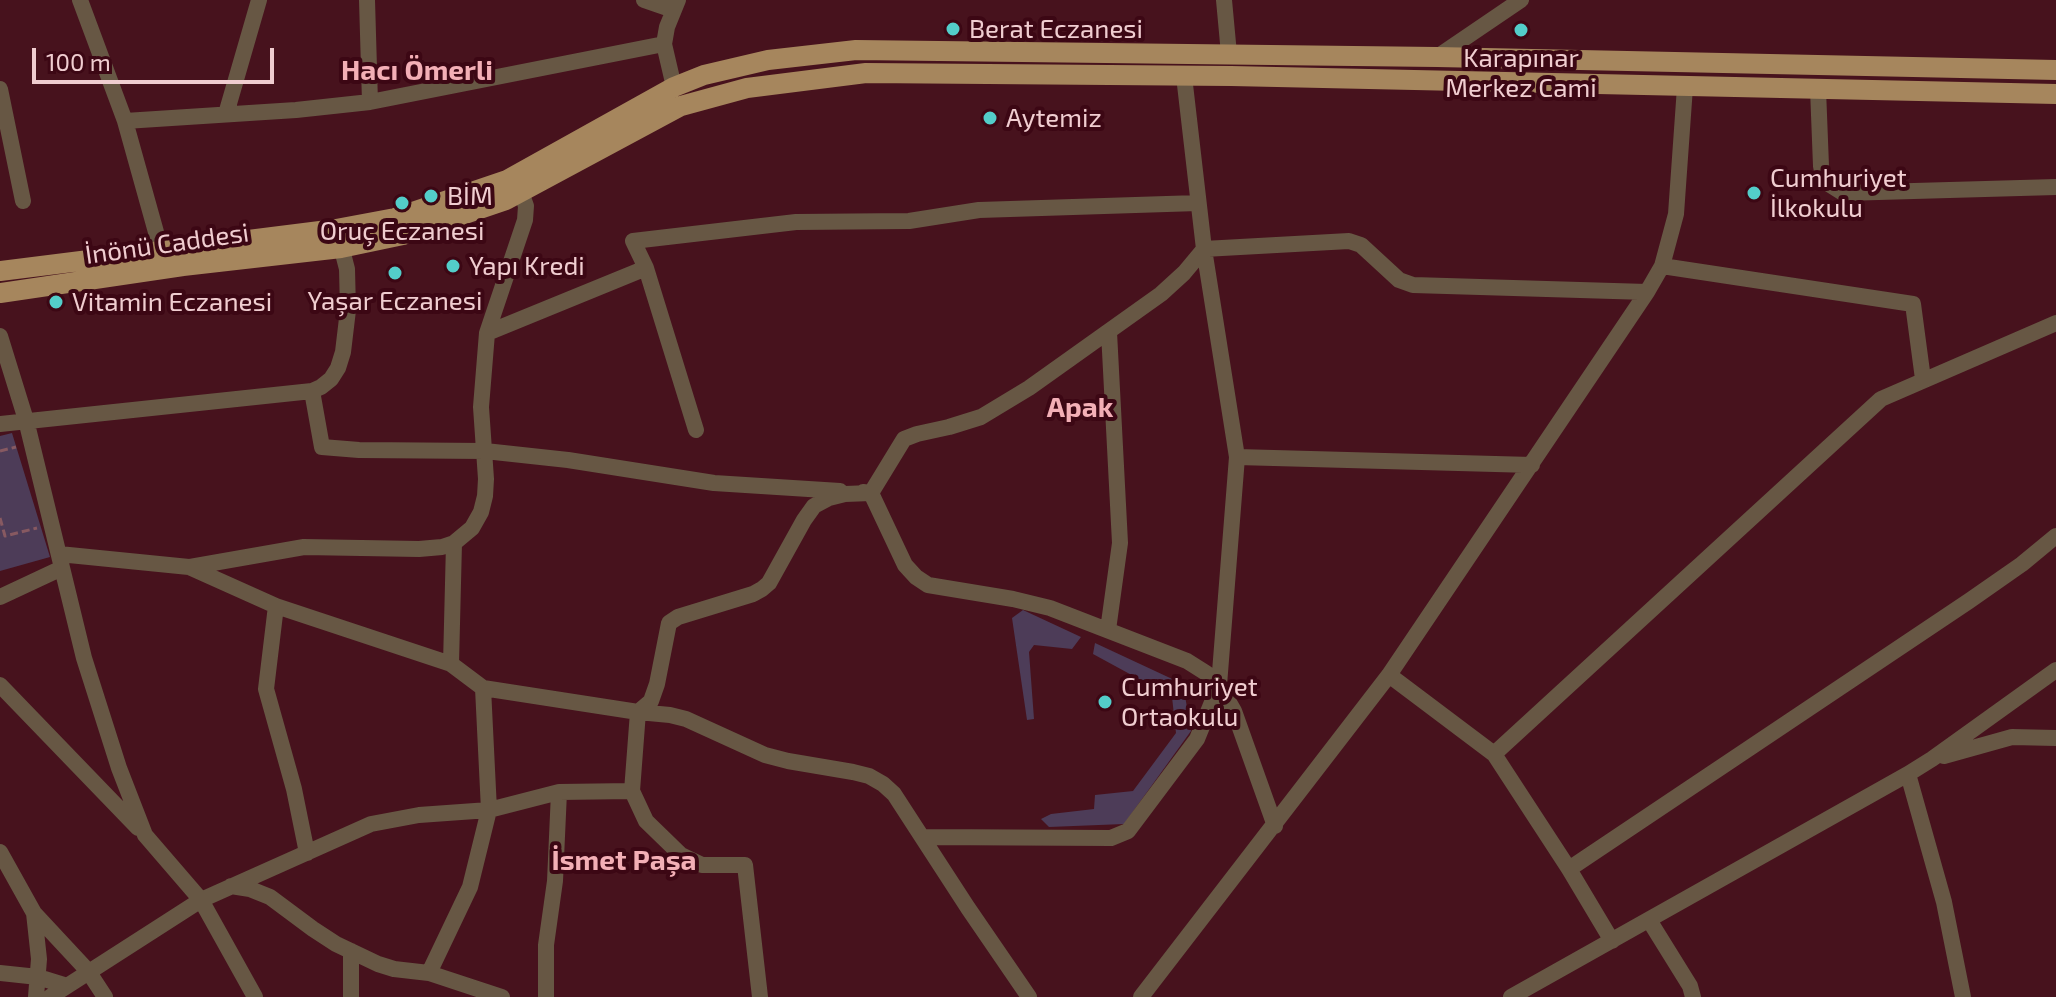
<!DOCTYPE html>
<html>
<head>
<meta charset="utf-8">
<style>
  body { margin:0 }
  #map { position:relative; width:2056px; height:997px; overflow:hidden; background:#47121d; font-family:"Exo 2",sans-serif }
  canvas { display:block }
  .scale { position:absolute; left:32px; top:48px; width:242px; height:36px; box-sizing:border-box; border:4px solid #f0cdd0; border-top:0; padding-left:10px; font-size:24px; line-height:28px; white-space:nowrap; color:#f0cdd0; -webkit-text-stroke:6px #3c0714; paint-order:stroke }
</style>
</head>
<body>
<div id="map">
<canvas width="2056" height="997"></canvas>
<div class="scale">100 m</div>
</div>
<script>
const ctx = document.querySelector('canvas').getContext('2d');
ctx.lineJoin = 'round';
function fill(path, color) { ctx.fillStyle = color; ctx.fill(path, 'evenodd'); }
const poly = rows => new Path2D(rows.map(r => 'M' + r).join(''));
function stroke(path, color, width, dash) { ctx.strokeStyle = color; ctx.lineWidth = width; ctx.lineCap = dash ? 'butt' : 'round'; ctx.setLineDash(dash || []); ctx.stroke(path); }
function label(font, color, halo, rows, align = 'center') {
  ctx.font = font + ' "Exo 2",sans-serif'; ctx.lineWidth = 8; ctx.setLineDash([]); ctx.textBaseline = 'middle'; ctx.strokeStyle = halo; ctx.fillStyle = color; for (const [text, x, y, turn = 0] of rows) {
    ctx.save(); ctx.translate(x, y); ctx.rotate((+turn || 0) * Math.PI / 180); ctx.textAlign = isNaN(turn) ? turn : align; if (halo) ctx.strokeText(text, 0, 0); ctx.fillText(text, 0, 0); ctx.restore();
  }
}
const green = poly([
  [12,433,50,557,0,571,0,436],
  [1023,610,1081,637,1072,649,1034,645,1029,652,1034,719,1027,720,1012,618],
  [1095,643,1183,684,1191,731,1124,824,1049,827,1041,819,1051,814,1094,809,1095,795,1133,791,1176,733,1172,697,1093,654]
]);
const path = poly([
  [0,451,16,447],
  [0,518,5,536,37,528]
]);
const minor = poly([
  [80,0,125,121,161,250],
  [367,0,370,102],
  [644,0,673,10],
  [1224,0,1229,54],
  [1437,57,1521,0],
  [674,87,664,44,667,27,678,0],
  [0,89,23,201],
  [1818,89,1821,166,1824,181,1843,193,2056,187],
  [226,114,259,0],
  [125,121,296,110,370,102,664,44],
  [1662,266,1913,304,1923,379],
  [646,268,696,430],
  [487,333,646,268,633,241,796,222,909,221,979,210,1198,203],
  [0,336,26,420,84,658,119,768,145,835,201,900,255,997],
  [312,391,322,447,359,450,485,451,568,460,714,483,840,491],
  [0,424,312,391,321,387,331,379,338,368,343,352,348,310,347,269,339,238],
  [1237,457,1532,465],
  [863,492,871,493,905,565,916,577,928,585,1013,599,1050,608,1187,661,1206,673,1219,685,1234,711,1275,826],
  [59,554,189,567,276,606,451,664,483,688,638,712,670,715,686,719,765,755,788,761,853,772,869,776,883,784,894,794,968,908,1029,997],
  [190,567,304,547,419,549,442,547,454,543,472,528,481,512,485,496,486,479,481,407,487,333,525,220,526,206,521,192,515,186],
  [0,597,62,568],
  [276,606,266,689,294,789,307,853],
  [1108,630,1120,543,1109,332],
  [451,664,454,543],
  [1389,675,1494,754,1569,869,1612,941],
  [0,685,138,828],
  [1494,754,1881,399,2056,323],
  [1944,756,2012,737,2056,738],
  [1908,774,1944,902,1963,997],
  [923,837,1111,838,1128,831,1197,739,1219,685,1237,457,1204,249,1184,76],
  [0,852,34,913,88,971,105,997],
  [1569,869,1969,601,2022,564,2056,536],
  [231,886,250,889,270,897,313,929,336,944,378,964,394,969,429,973,502,997],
  [34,913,39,959,36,997],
  [1649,920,1690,986,1693,997],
  [0,973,38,977,67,986],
  [429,973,470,887,489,810,483,688],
  [50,997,201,900,371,824,419,815,489,810,559,792,632,791],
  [351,997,351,951],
  [546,997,546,945,555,881,559,792],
  [760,997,745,865,702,865,681,855,646,821,632,791,638,712,651,701,657,684,669,623,678,617,753,594,762,589,769,583,804,520,814,506,829,498,845,494,871,493,904,439,917,434,949,427,981,417,1029,388,1161,294,1184,273,1204,249,1349,241,1361,245,1399,280,1413,285,1647,292],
  [1141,997,1389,675,1647,292,1662,266,1676,214,1685,87],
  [1511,997,1908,774,1932,759,2056,670]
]);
const major = poly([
  [0,271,336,229,395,218,507,180,674,87,704,75,768,60,856,50,1437,57,2056,70],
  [0,293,183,266,341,248,403,235,506,200,681,106,747,88,866,73,1231,76,2056,94]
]);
const markers = [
  [953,29,8,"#53cdc9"],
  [1521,30,8,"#53cdc9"],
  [990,118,8,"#53cdc9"],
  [1754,193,8,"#53cdc9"],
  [431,196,8,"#53cdc9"],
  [402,203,8,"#53cdc9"],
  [453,266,8,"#53cdc9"],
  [395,273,8,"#53cdc9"],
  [56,302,8,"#53cdc9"],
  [1105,702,8,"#53cdc9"]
];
const poiNames = [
  ["Berat Eczanesi",969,29],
  ["Karapınar",1521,58,"center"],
  ["Merkez Cami",1521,88,"center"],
  ["Aytemiz",1006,118],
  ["Cumhuriyet",1770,178],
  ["İlkokulu",1770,208],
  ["BİM",447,196],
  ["Oruç Eczanesi",402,231,"center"],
  ["Yapı Kredi",469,266],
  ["Yaşar Eczanesi",395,301,"center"],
  ["Vitamin Eczanesi",72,302],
  ["Cumhuriyet",1121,687],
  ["Ortaokulu",1121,717]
];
const streetNames = [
  ["İnönü Caddesi",167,244,-8]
];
const neighbourhoodNames = [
  ["Hacı Ömerli",417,71],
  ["Apak",1080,408],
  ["İsmet Paşa",624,861]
];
fill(green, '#4d3c58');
stroke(path, '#875961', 3, [8, 4]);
stroke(minor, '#675744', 16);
stroke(major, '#a6865d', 20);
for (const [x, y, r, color] of markers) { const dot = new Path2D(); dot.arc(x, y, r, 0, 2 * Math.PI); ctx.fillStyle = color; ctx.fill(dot); stroke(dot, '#3c0714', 3); }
label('26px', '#f0cdd0', '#3c0714', poiNames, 'left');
label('26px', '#f0cdd0', '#3c0714', streetNames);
label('bold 28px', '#f3afb6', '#3c0714', neighbourhoodNames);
</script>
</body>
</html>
